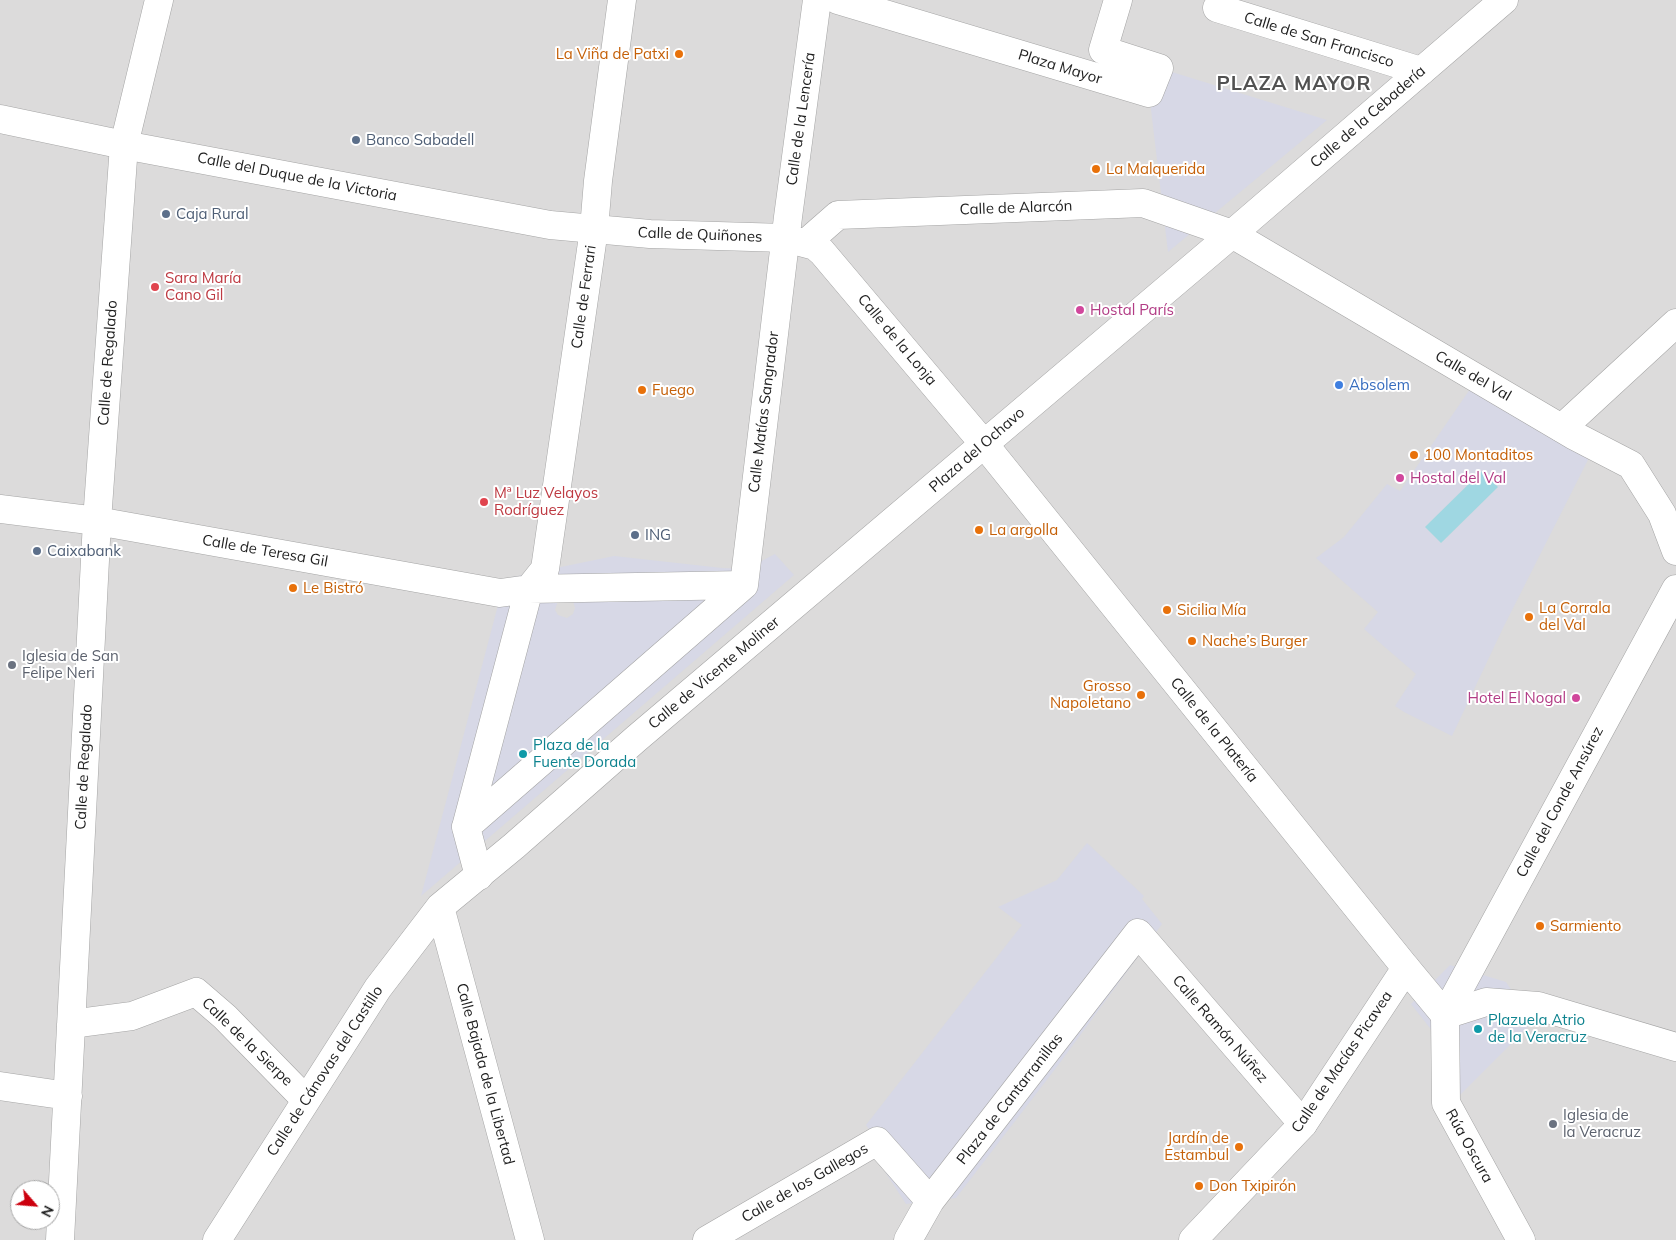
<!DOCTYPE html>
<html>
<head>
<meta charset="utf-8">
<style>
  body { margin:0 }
  #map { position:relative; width:1676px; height:1240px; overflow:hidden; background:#f0ebe3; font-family:Mulish,sans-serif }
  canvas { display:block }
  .north { position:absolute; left:10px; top:1180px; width:50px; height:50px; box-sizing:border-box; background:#fff; border:1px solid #a5a5a5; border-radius:50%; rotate:117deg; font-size:14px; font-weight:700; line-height:20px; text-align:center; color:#1e1e1e }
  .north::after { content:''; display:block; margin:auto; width:18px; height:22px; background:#cc000e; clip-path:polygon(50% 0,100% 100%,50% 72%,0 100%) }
</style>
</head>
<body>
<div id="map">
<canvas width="1676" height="1240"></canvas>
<div class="north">N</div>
</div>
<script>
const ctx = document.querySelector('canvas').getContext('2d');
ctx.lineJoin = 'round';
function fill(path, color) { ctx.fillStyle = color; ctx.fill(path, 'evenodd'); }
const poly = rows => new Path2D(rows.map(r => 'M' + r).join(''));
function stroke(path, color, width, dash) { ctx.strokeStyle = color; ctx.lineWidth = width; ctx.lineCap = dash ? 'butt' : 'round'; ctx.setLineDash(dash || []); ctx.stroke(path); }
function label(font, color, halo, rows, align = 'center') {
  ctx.font = font + ' Mulish,sans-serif'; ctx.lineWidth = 4; ctx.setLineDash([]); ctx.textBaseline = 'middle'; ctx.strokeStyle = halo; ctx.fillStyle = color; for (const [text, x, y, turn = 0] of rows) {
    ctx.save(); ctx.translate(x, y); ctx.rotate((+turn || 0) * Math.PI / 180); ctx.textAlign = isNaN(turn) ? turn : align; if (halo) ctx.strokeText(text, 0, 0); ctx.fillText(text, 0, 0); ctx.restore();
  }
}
const residential = poly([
  [0,0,1676,0,1676,1240,0,1240],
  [20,1190,50,1190,50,1220,20,1220]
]);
const plaza = poly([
  [1159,68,1327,120,1168,252,1149,93],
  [1477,379,1595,446,1503,628,1452,736,1404,712,1395,706,1416,674,1364,629,1378,612,1316,558,1344,537,1387,484,1400,491],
  [1482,471,1498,487,1441,543,1425,527],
  [775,554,794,575,421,896,497,609,503,579,614,556,722,568,746,569],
  [558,601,573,601,575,608,573,614,567,618,558,615,555,610],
  [1087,843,1144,896,1142,899,1162,924,1059,1064,956,1198,906,1204,878,1161,877,1141,866,1125,1022,925,998,907,1057,880],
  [1450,965,1506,982,1533,1022,1457,1098,1437,1037,1411,1004]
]);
const water = poly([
  [1482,471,1498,487,1441,543,1425,527]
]);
const pedestrian = poly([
  [838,0,1149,93,1159,68,1103,50,1118,0],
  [1217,8,1421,71],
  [806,243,838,215,1143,203,1232,234],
  [1562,428,1676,323],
  [984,444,1406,968],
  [0,509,97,521,500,593,529,589,545,569,594,229,598,181,622,0],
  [744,585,788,217,817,0],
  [466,827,529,589,744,585],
  [479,876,466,827,744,585],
  [71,1024,132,1016,196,992,225,1017,305,1099],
  [0,1086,68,1096],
  [60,1240,97,521,124,145,159,0],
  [707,1240,877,1141,930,1201,1138,933,1303,1124],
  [908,1240,930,1201],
  [1521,1240,1446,1103,1445,1015,1486,1002,1538,1006,1676,1047]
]);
const minor = poly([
  [0,119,124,145,550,225,650,234,785,238,815,246,822,252,984,444],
  [1232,234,1573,435,1631,465,1662,514,1676,551],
  [440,907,530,1240],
  [217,1240,378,988,440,907,514,846,637,738,1232,234,1504,0],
  [1193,1240,1303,1124,1406,968,1445,1015,1676,589]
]);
const markers = [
  [679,54,5,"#e8710a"],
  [356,140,5,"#5c6f8a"],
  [1096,169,5,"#e8710a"],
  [166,214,5,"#5c6f8a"],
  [155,287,5,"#e0444e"],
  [1080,310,5,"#d1479c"],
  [1339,385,5,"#3f7fe0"],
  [642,390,5,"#e8710a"],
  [1414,455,5,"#e8710a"],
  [1400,478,5,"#d1479c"],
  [484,502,5,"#e0444e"],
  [979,530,5,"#e8710a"],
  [635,535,5,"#5c6f8a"],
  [37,551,5,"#5c6f8a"],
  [293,588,5,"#e8710a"],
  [1167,610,5,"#e8710a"],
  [1529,617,5,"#e8710a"],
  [1192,641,5,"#e8710a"],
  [12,665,5,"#6b7280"],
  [1141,695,5,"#e8710a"],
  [1576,698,5,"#d1479c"],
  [523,754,5,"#0f9aa8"],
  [1540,926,5,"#e8710a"],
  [1478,1029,5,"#0f9aa8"],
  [1553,1124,5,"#6b7280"],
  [1239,1147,5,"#e8710a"],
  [1199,1186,5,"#e8710a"]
];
const streetNames = [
  ["Calle de San Francisco",1319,40,17],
  ["Plaza Mayor",1060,67,17],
  ["Calle de la Cebadería",1368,117,-41],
  ["Calle de la Lencería",801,119,-82],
  ["Calle del Duque de la Victoria",297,177,11],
  ["Calle de Alarcón",1016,208,-2],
  ["Calle de Quiñones",700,235,2],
  ["Calle de Ferrari",584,297,-82],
  ["Calle de la Lonja",897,340,50],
  ["Calle de Regalado",108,363,-86],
  ["Calle del Val",1473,376,30],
  ["Calle Matías Sangrador",764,412,-83],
  ["Plaza del Ochavo",977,450,-41],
  ["Calle de Teresa Gil",265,551,10],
  ["Calle de Vicente Moliner",714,673,-40],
  ["Calle de la Platería",1214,730,51],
  ["Calle de Regalado",84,767,-87],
  ["Calle del Conde Ansúrez",1560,802,-62],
  ["Calle Ramón Núñez",1220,1029,49],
  ["Calle de la Sierpe",247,1042,44],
  ["Calle de Macías Picavea",1342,1062,-56],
  ["Calle de Cánovas del Castillo",325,1071,-57],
  ["Calle Bajada de la Libertad",485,1074,75],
  ["Plaza de Cantarranillas",1010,1099,-52],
  ["Rúa Oscura",1469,1146,61],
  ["Calle de los Gallegos",805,1183,-30]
];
const foodNames = [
  ["La Viña de Patxi",669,54,"right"],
  ["La Malquerida",1106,169],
  ["Fuego",652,390],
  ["100 Montaditos",1424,455],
  ["La argolla",989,530],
  ["Le Bistró",303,588],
  ["La Corrala",1539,608],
  ["del Val",1539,625],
  ["Sicilia Mía",1177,610],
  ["Nache’s Burger",1202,641],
  ["Grosso",1131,686,"right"],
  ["Napoletano",1131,703,"right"],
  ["Sarmiento",1550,926],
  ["Jardín de",1229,1138,"right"],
  ["Estambul",1229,1155,"right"],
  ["Don Txipirón",1209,1186]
];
const serviceNames = [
  ["Banco Sabadell",366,140],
  ["Caja Rural",176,214],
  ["ING",645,535],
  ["Caixabank",47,551]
];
const healthNames = [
  ["Sara María",165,278],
  ["Cano Gil",165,295],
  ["Mª Luz Velayos",494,493],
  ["Rodríguez",494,510]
];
const hotelNames = [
  ["Hostal París",1090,310],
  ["Hostal del Val",1410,478],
  ["Hotel El Nogal",1566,698,"right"]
];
const shopNames = [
  ["Absolem",1349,385]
];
const worshipNames = [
  ["Iglesia de San",22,656],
  ["Felipe Neri",22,673],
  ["Iglesia de",1563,1115],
  ["la Veracruz",1563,1132]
];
const cultureNames = [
  ["Plaza de la",533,745],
  ["Fuente Dorada",533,762],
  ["Plazuela Atrio",1488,1020],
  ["de la Veracruz",1488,1037]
];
const districtNames = [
  ["PLAZA MAYOR",1294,84]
];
fill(residential, '#dcdbdb');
fill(plaza, '#d7d8e6');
fill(water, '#9fd7e2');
stroke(pedestrian, '#a5a5a5', 29);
stroke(minor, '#a5a5a5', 29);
stroke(pedestrian, '#fff', 28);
stroke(minor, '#fff', 28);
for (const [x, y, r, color] of markers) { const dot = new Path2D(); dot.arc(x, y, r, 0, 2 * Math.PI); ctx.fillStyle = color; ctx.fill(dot); stroke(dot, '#fff', 2); }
label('15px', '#1e1e1e', '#fff', streetNames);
label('15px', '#c56008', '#fff', foodNames, 'left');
label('15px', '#4e5e75', '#fff', serviceNames, 'left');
label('15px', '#be3a42', '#fff', healthNames, 'left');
label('15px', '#b23c85', '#fff', hotelNames, 'left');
label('15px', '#366cbe', '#fff', shopNames, 'left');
label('15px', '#5b616d', '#fff', worshipNames, 'left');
label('15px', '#0d838f', '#fff', cultureNames, 'left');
ctx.letterSpacing = '1px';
label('bold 20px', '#515151', '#fff', districtNames);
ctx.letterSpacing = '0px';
</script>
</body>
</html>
